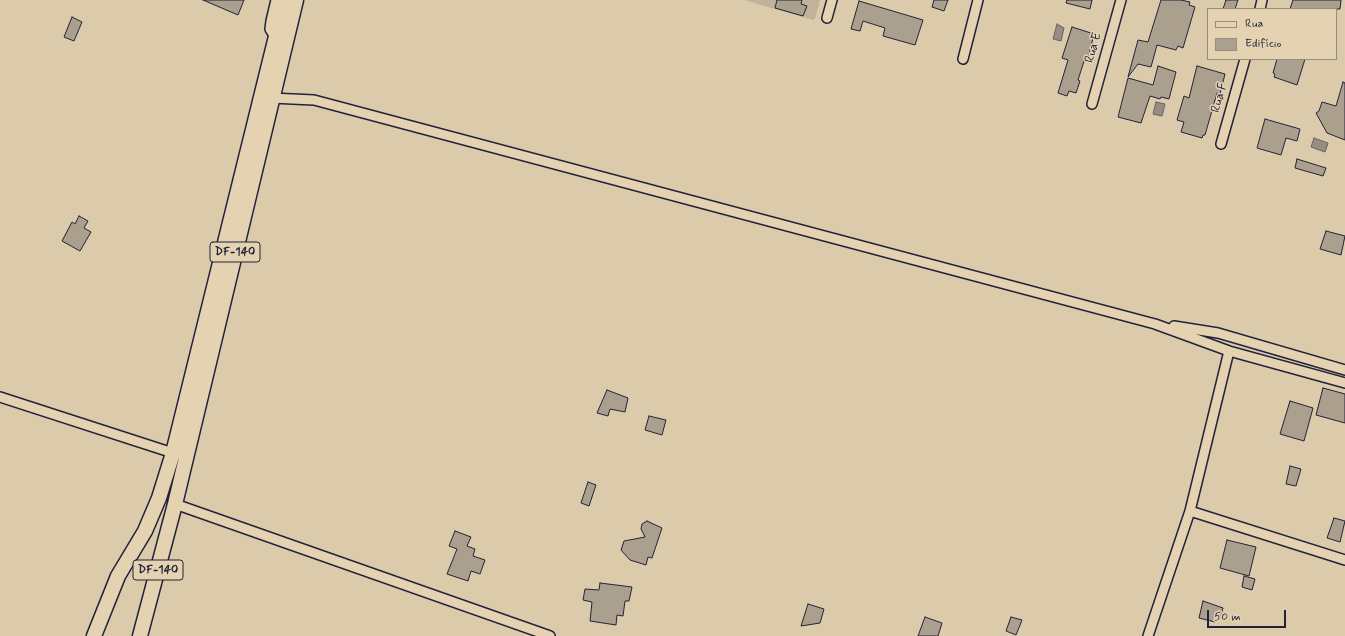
<!DOCTYPE html>
<html>
<head>
<meta charset="utf-8">
<style>
  body { margin:0 }
  #map { position:relative; width:1345px; height:636px; overflow:hidden; background:#dccbab; font-family:Mynerve,sans-serif }
  canvas { display:block }
  .legend { position:absolute; left:1207px; top:8px; width:130px; height:52px; box-sizing:border-box; background:#e4d2b0; border:1px solid #968c81; margin:0; padding:5px 7px; list-style:none; font-size:12px; color:#22223b }
  .legend li { display:flex; align-items:center; gap:8px; height:20px }
  .legend b { width:20px; border:1px solid #968c81 }
  .scale { position:absolute; left:1207px; top:610px; width:79px; height:18px; box-sizing:border-box; border:2px solid #22223b; border-top:0; padding-left:5px; font-size:12px; line-height:14px; white-space:nowrap; color:#22223b; -webkit-text-stroke:3px #e4d2b0; paint-order:stroke }
</style>
</head>
<body>
<div id="map">
<canvas width="1345" height="636"></canvas>
<ul class="legend">
<li><b style="height:5px;background:#e4d2b0"></b>Rua</li>
<li><b style="height:11px;background:#ab9f8e"></b>Edifício</li>
</ul>
<div class="scale">50 m</div>
</div>
<script>
const ctx = document.querySelector('canvas').getContext('2d');
ctx.lineJoin = 'round';
function fill(path, color) { ctx.fillStyle = color; ctx.fill(path, 'evenodd'); }
const poly = rows => new Path2D(rows.map(r => 'M' + r).join(''));
function stroke(path, color, width, dash) { ctx.strokeStyle = color; ctx.lineWidth = width; ctx.lineCap = dash ? 'butt' : 'round'; ctx.setLineDash(dash || []); ctx.stroke(path); }
function label(font, color, halo, rows, align = 'center') {
  ctx.font = font + ' Mynerve,sans-serif'; ctx.lineWidth = 3; ctx.setLineDash([]); ctx.textBaseline = 'middle'; ctx.strokeStyle = halo; ctx.fillStyle = color; for (const [text, x, y, turn = 0] of rows) {
    ctx.save(); ctx.translate(x, y); ctx.rotate((+turn || 0) * Math.PI / 180); ctx.textAlign = isNaN(turn) ? turn : align; if (halo) ctx.strokeText(text, 0, 0); ctx.fillText(text, 0, 0); ctx.restore();
  }
}
const green = poly([
  [744,0,820,0,815,19,813,20]
]);
const water = poly([
  [1057,24,1064,28,1061,41,1053,39,1057,24],
  [1156,102,1165,104,1162,116,1153,114,1156,102],
  [1314,138,1328,143,1325,152,1311,147,1314,138]
]);
const building = poly([
  [203,0,244,0,238,15,203,0],
  [777,0,802,0,801,4,807,6,803,16,775,8,777,0],
  [934,0,948,0,944,11,932,7,934,0],
  [1067,0,1092,0,1090,9,1066,3,1067,0],
  [1161,0,1181,0,1190,2,1189,5,1195,7,1183,48,1178,46,1176,50,1157,45,1151,67,1138,64,1128,77,1138,40,1148,42,1161,0],
  [1226,0,1238,0,1235,9,1223,9,1226,0],
  [1293,0,1341,0,1340,9,1290,9,1293,0],
  [859,1,923,20,915,45,883,36,885,28,863,21,860,31,851,29,859,1],
  [72,17,82,22,74,41,64,37,72,17],
  [1072,27,1094,34,1088,59,1085,58,1078,80,1080,81,1076,93,1069,91,1067,96,1058,93,1068,60,1062,58,1072,27],
  [1277,59,1305,59,1297,85,1274,77,1275,74,1273,73,1277,59],
  [1158,66,1176,72,1169,99,1161,97,1160,99,1150,96,1141,123,1118,117,1128,78,1153,85,1158,66],
  [1197,66,1225,74,1220,94,1217,93,1205,135,1203,135,1202,138,1181,132,1184,122,1177,120,1184,96,1189,98,1197,66],
  [1343,82,1345,83,1345,140,1327,133,1316,113,1319,111,1322,102,1336,106,1343,82],
  [1265,119,1300,129,1297,141,1286,138,1281,155,1257,148,1265,119],
  [1297,159,1326,168,1323,176,1295,168,1297,159],
  [79,216,88,221,84,228,91,232,80,251,62,241,72,222,75,224,79,216],
  [1326,231,1345,236,1341,255,1320,249,1326,231],
  [1323,388,1345,394,1345,423,1316,415,1323,388],
  [607,390,628,398,625,412,610,409,608,416,597,413,607,390],
  [1290,401,1313,408,1304,441,1280,434,1290,401],
  [649,416,666,420,662,435,645,430,649,416],
  [1290,466,1301,469,1296,486,1286,484,1290,466],
  [588,482,596,485,589,506,581,503,588,482],
  [1334,518,1345,521,1340,542,1327,538,1334,518],
  [647,521,662,528,652,558,648,557,646,565,630,560,621,550,624,541,645,537,641,529,642,524,647,521],
  [455,531,471,537,467,546,475,549,473,556,485,560,480,574,471,571,468,581,447,574,457,549,449,546,455,531],
  [1227,540,1256,547,1249,576,1220,568,1227,540],
  [1244,576,1255,579,1252,590,1242,587,1244,576],
  [600,583,632,587,629,601,625,601,623,616,617,615,616,625,590,621,592,602,583,600,585,589,599,590,600,583],
  [1203,601,1223,608,1220,619,1216,618,1215,622,1199,618,1203,601],
  [808,604,824,609,820,623,801,626,808,604],
  [925,617,942,623,938,636,918,636,925,617],
  [1011,617,1022,620,1016,635,1006,631,1011,617]
]);
const minor = poly([
  [1260,9,1262,0],
  [827,18,832,0],
  [275,37,270,29,271,21,276,0],
  [963,59,978,0],
  [271,98,314,100,1155,324,1229,351,1345,383],
  [1092,104,1121,0],
  [1221,144,1245,59],
  [1174,326,1218,333,1345,370],
  [0,397,173,453],
  [175,504,550,636],
  [1190,511,1345,560],
  [1148,636,1190,511,1229,351]
]);
const primary = poly([
  [94,636,118,576,145,531,159,498,173,453,285,0],
  [140,636,175,504,296,0]
]);
const shields = [
  [235,252,50],
  [158,570,50]
];
const shieldNames = [
  ["DF-140",235,252],
  ["DF-140",158,570]
];
const streetNames = [
  ["Rua E",1094,48,-74],
  ["Rua F",1220,98,-74]
];
fill(green, '#c1b29b');
fill(water, '#988d82');
stroke(water, '#696266', 1);
fill(building, '#ab9f8e');
stroke(building, '#22223b', 1);
stroke(minor, '#22223b', 12);
stroke(primary, '#22223b', 17);
stroke(minor, '#e4d2b0', 9);
stroke(primary, '#e4d2b0', 14);
for (const [x, y, w] of shields) { const box = new Path2D(); box.roundRect(x - w / 2, y - 10, w, 20, 3); ctx.fillStyle = '#e4d2b0'; ctx.fill(box); stroke(box, '#22223b', 1); }
label('bold 12px', '#22223b', null, shieldNames);
label('13px', '#22223b', '#e4d2b0', streetNames);
</script>
</body>
</html>
